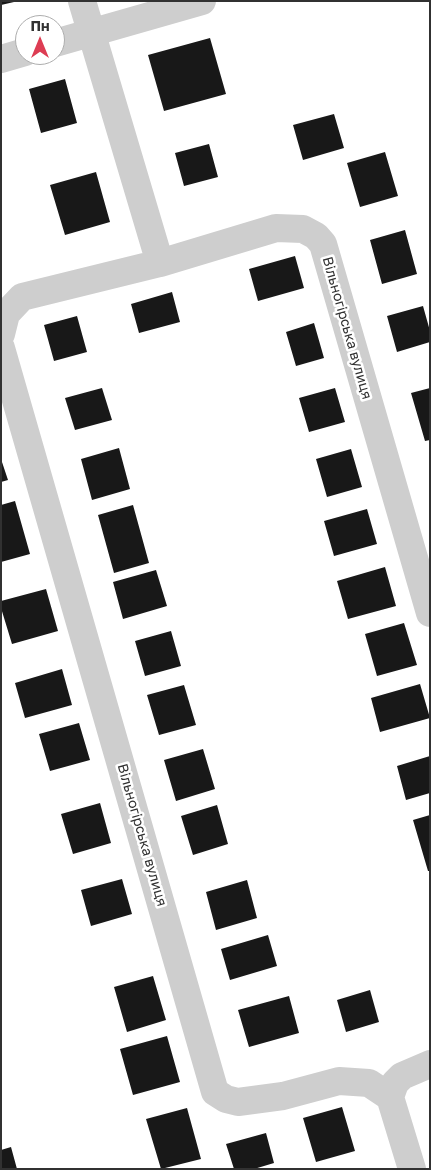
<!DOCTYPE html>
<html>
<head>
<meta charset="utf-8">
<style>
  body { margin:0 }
  #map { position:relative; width:431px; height:1170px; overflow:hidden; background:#fff; font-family:"Golos Text",sans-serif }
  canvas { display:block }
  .frame { position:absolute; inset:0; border:2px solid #313131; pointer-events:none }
  .north { position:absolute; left:15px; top:15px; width:50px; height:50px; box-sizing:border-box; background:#fff; border:1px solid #adadad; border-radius:50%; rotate:0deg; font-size:14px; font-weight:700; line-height:20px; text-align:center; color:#313131 }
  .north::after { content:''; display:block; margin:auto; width:18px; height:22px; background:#dd3d53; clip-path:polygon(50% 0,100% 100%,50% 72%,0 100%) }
</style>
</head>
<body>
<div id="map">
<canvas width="431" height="1170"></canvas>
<div class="frame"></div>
<div class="north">Пн</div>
</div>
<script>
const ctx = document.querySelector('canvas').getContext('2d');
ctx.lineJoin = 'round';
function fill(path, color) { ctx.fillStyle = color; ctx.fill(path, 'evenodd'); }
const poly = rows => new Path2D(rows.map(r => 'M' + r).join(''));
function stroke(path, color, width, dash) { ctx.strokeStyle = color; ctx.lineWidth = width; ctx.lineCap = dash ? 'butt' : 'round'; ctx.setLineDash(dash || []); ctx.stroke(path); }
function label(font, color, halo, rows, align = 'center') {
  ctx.font = font + ' "Golos Text",sans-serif'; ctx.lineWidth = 5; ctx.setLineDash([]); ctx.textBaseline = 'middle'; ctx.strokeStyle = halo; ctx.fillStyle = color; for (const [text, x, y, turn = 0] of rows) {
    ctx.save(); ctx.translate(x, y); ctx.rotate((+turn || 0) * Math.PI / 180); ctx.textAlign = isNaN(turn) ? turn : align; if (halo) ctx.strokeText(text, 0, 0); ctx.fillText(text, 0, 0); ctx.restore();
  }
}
const building = poly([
  [1,1,14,1,14,2,1,5],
  [210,38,226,94,164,111,148,55],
  [65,79,77,123,41,133,29,89],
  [334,114,344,148,303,160,293,125],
  [209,144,218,177,184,186,175,153],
  [385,152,398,196,360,207,347,163],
  [96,172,110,222,65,235,50,185],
  [405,230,417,274,382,284,370,240],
  [295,256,304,288,258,301,249,269],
  [172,292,180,322,139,333,131,304],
  [423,306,430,331,430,342,397,352,387,316],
  [77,316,87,352,54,361,44,325],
  [314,323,324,358,296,366,286,332],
  [102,388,112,420,75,430,65,398],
  [335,388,345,422,309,432,299,398],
  [430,388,430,440,425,441,411,393],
  [119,448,130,489,92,500,81,459],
  [351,449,362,487,327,497,316,459],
  [1,459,8,480,1,482],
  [15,501,30,554,1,562,1,505],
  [133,505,149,563,114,573,98,515],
  [367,509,377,544,334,556,324,521],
  [385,567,396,606,348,619,337,581],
  [156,570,167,606,123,619,113,582],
  [46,589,58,631,12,644,1,608,1,601],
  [404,623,417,665,377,676,365,634],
  [171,631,181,666,145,676,135,641],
  [62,669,72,705,25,718,15,683],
  [420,684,430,718,380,732,371,698],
  [184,685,196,725,159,735,147,695],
  [79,723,90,760,50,771,39,734],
  [203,749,215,789,176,801,164,760],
  [430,756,430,793,406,800,397,766],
  [100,803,111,843,73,854,61,814],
  [217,805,228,844,193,855,181,816],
  [430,815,430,871,428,871,413,820],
  [122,879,132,914,91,926,81,890],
  [247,880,257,918,216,930,206,892],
  [268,935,277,966,230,980,221,949],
  [153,976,166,1020,127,1032,114,987],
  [370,990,379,1022,346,1032,337,1000],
  [289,996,299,1033,249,1047,238,1010],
  [167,1036,180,1082,133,1095,120,1049],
  [342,1107,355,1151,316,1162,303,1118],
  [187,1108,201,1159,161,1169,146,1119],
  [266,1133,274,1163,254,1169,234,1169,226,1144],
  [11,1147,17,1169,1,1169,1,1150]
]);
const minor = poly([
  [82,1,160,263],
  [55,43,202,1],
  [1,59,25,52],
  [1,334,6,314,22,297,160,263,276,228,303,229,316,236,323,244,430,613],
  [1,348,215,1092,226,1099,238,1102,283,1096,339,1081,369,1083,390,1097],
  [390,1097,412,1169],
  [390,1097,395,1083,402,1076,430,1064]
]);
const streetNames = [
  ["Вільногірська вулиця",347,328,74],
  ["Вільногірська вулиця",142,835,74]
];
fill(building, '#181818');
stroke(minor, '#cecece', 28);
label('14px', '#313131', '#fff', streetNames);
</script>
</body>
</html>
